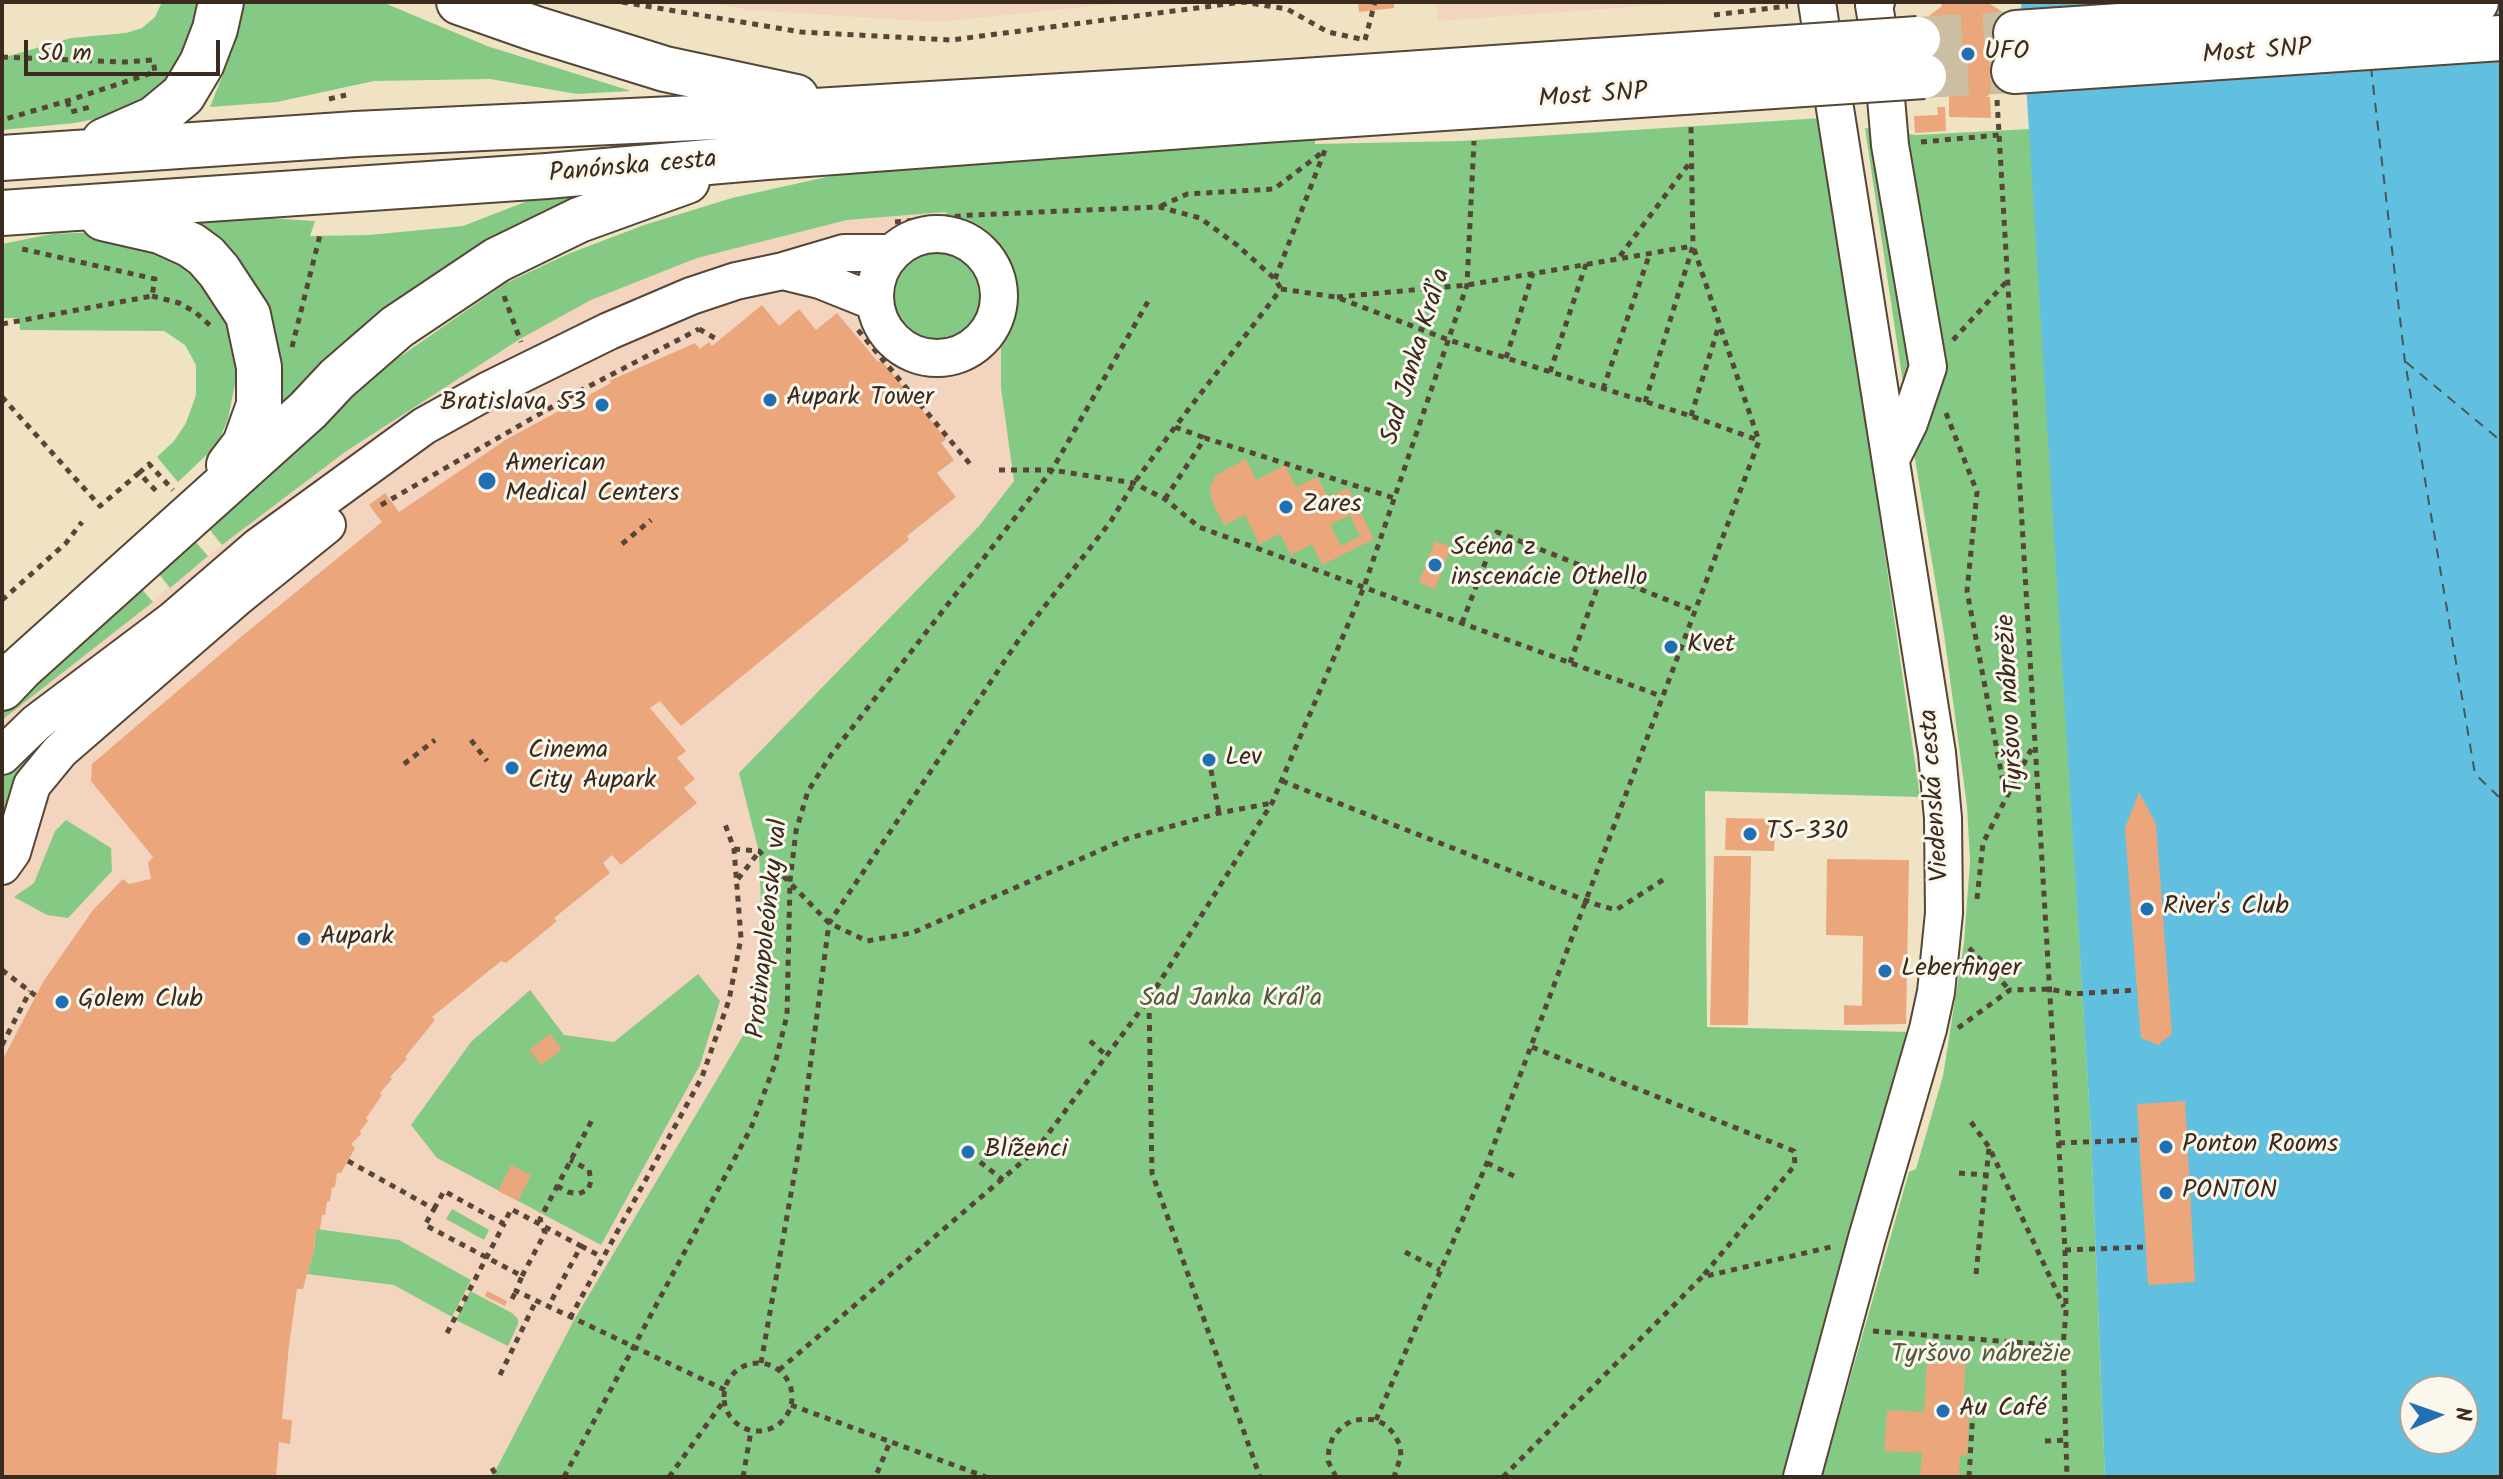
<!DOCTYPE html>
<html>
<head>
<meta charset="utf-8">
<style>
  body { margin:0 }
  #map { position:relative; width:2503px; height:1479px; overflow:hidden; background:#efe3c4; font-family:Kalam,sans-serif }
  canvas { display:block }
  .frame { position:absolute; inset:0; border:4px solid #3b2a1e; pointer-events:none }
  .north { position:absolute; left:2399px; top:1375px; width:80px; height:80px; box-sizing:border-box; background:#fbf7ec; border:2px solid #aea59a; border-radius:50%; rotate:88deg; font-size:22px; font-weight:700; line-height:32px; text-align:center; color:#3b2a1e }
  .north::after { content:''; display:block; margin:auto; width:28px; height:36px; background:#1f6fb2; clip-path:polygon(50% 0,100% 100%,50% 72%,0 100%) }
  .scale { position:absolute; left:24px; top:40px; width:196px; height:36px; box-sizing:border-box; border:4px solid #3b2a1e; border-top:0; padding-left:10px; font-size:24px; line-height:28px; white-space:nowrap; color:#3b2a1e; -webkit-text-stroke:6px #fbf7ec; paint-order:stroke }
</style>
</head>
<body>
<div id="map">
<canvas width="2503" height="1479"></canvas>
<div class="frame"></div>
<div class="north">N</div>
<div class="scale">50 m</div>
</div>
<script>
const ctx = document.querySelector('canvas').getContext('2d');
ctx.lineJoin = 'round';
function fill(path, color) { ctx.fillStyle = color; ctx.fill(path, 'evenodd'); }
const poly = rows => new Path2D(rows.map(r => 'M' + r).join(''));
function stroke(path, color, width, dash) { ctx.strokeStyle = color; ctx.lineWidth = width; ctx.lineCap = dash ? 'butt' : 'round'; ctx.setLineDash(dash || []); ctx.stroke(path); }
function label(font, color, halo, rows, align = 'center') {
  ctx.font = font + ' Kalam,sans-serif'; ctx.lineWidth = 6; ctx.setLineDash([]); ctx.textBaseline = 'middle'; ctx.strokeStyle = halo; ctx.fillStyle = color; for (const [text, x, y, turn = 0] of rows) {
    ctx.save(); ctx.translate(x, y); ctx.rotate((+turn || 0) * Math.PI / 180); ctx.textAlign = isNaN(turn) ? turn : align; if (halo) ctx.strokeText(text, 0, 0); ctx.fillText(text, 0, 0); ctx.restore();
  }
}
const built = poly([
  [705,2,1134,2,937,22,748,10],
  [1436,2,1700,2,1438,21],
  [945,212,988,247,1003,271,1008,295,1001,344,1001,388,1014,481,979,526,740,773,759,851,762,936,751,1022,574,1320,492,1477,2,1477,2,720,222,545,345,452,520,339,591,300,697,258,847,220]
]);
const green = poly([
  [162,2,206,2,204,31,144,109,75,123,2,130,2,58,71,38,126,33,142,28,155,17],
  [243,2,382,2,487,46,631,91,577,94,490,79,374,81,277,102,210,107,235,44],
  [1822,118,1920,797,1705,791,1707,1027,1909,1032,1785,1477,492,1477,574,1320,751,1022,762,936,759,852,739,773,979,526,1014,481,1001,388,1001,344,1008,295,1003,271,988,247,945,212,847,220,697,258,591,300,520,339,345,452,222,545,201,519,317,420,388,365,506,283,568,254,644,225,732,198,840,174,1264,139,1315,136,1315,144,1460,141],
  [1865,128,1916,135,2030,129,2091,1133,2105,1477,1822,1477,1909,1172,1916,1169,1943,1076,1964,943,1970,861,1967,806,1944,634,1909,423],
  [622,189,272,413,211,243,194,219,236,216,315,221,310,236,369,235,463,226,543,195],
  [100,232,194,265,239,343,235,384,228,419,217,445,178,482,157,457,174,441,186,423,196,395,196,365,185,345,164,331,20,330,19,318,2,318,2,244,52,234],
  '880 296a57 57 0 1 1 114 0a57 57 0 1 1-114 0Z',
  [187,532,208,556,170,588,151,564],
  [133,579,153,602,2,720,2,695],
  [40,734,49,748,2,833,2,771],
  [66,820,111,848,112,871,68,918,47,915,14,897,34,883,55,831],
  [698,974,720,1001,700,1065,601,1245,437,1158,411,1125,471,1042,530,990,564,1035,614,1042],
  [452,1209,489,1230,484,1240,446,1219],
  [316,1229,399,1240,471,1280,452,1317,394,1285,307,1274,314,1252],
  [470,1291,512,1313,518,1319,518,1324,508,1346,456,1320]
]);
const water = poly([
  [2021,2,2501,2,2501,1477,2105,1477,2091,1133],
  [2415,1391,2463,1391,2463,1439,2415,1439]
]);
const ferry = poly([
  [2371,67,2405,362,2475,774,2501,799],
  [2406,362,2501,441]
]);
const building = poly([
  [1358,2,1394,2,1394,8,1359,12],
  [1941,2,1987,2,2001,11,2010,21,2007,82,1986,97,1990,97,1991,118,1949,117,1949,96,1937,90,1922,27,1929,16,1942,6],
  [1937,107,1945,107,1946,131,1915,133,1914,116,1938,115],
  [762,305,779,326,799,309,816,330,837,313,878,362,881,360,946,439,941,443,954,460,937,473,956,497,907,536,909,540,681,726,660,701,650,708,686,751,677,758,695,779,684,788,697,803,621,865,612,855,603,863,610,873,554,918,557,921,506,963,501,961,432,1017,435,1020,405,1057,407,1059,390,1077,392,1079,380,1093,382,1095,366,1118,368,1121,360,1131,361,1134,351,1144,355,1148,341,1173,337,1173,335,1187,332,1188,330,1201,327,1202,325,1215,322,1215,320,1230,316,1229,314,1252,307,1274,303,1289,297,1289,289,1345,282,1419,292,1420,290,1444,279,1442,276,1477,2,1477,2,1061,43,982,93,910,123,879,129,884,151,879,148,863,153,857,91,781,92,764,242,636,382,522,369,505,385,493,399,512,507,439,611,383,609,381,695,343,700,349,709,342,712,346],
  [1246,459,1256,480,1285,465,1296,487,1317,477,1328,497,1348,488,1374,539,1322,565,1312,544,1291,555,1280,534,1259,544,1245,515,1224,525,1211,499,1210,488,1216,475],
  [1350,515,1360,536,1341,546,1330,525],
  [1435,541,1451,547,1435,589,1419,583],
  [2139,792,2156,824,2172,1034,2158,1045,2141,1038,2137,990,2125,828],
  [1726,818,1775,819,1774,851,1725,850],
  [1714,856,1751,856,1748,1025,1710,1025],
  [1827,859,1909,860,1906,1024,1844,1025,1844,1005,1862,1006,1863,936,1826,935],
  [550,1034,562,1049,541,1065,529,1050],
  [2185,1101,2195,1282,2148,1285,2137,1104],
  [511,1165,531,1175,518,1201,498,1191],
  [487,1291,507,1301,505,1306,485,1296],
  [1928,1346,1966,1348,1963,1415,1969,1415,1967,1456,1960,1455,1959,1477,1920,1477,1922,1453,1884,1451,1887,1410,1924,1412]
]);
const majorTunnel = poly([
  [1918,39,2016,33],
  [1924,76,2014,71]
]);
const path = poly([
  [622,2,801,32,951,40,1243,2,1287,9,1328,32,1365,40],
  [1990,2,1990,3],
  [1714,15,1788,6],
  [1365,40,1375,2],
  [2,57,124,62,153,60,155,72,67,101,2,120],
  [329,99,346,95],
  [1997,100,2065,1250,2066,1312,2063,1346,2067,1477],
  [67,101,71,112,90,107],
  [1921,142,1999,135],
  [1161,206,1187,194,1274,189,1324,151],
  [895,222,971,215,1159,207,1200,218,1237,245,1275,279,1281,289],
  [961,238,970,216],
  [1620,256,1691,161],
  [1275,279,1325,150],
  [1281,289,1336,297,1449,340,1691,416,1758,440],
  [152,296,179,303,195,312,214,329],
  [504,296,521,342],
  [1337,297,1467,285,1693,246],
  [2,324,152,296,155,279,18,248],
  [699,329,718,340],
  [858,330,970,464],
  [1953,340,2007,281],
  [292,347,321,231],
  [1506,358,1533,273],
  [1550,372,1586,264],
  [1603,389,1650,253],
  [2,397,100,506,139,473,158,493],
  [1645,402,1693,246,1691,126],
  [1946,413,1977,492,1967,591,2006,798],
  [1691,416,1719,325],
  [1175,427,1205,438],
  [999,470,1052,470,1134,483,1165,499,1199,527,1661,696],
  [139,473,149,464,173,490],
  [1165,499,1205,438,1394,498],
  [381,505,578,392,699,329],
  [622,544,651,520],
  [2,600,66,543,82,522],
  [1462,623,1497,532,1695,611],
  [1570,663,1602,575],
  [471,740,487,761],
  [404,764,435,740],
  [1211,770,1219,813],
  [1282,781,1595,904,1616,910,1666,878],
  [734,849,759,851,829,923,867,941,912,933,1126,839,1219,813,1272,803],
  [738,879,759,852],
  [1977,899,1983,843,2034,744],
  [1969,948,2010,990],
  [2,970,36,996],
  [1149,1001,1152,1173,1260,1477],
  [1958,1028,2010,990,2050,989,2072,994,2137,990],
  [1090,1041,1108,1057],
  [2,1045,30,991],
  [1532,1047,1794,1151,1795,1165,1702,1277],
  [1971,1122,1989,1147,2064,1307],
  [2059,1143,2139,1140],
  [348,1161,434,1209,425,1225,522,1276,516,1291,725,1390],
  [980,1162,1003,1180],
  [1487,1163,1518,1178],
  [1959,1173,1986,1175],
  [557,1186,568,1192,578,1194,588,1190,591,1181,589,1170,570,1160],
  [434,1209,444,1191,504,1224,511,1209,581,1246,548,1307],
  [581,1246,602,1257],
  [2065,1250,2145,1247],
  [1405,1252,1440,1270],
  [1976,1274,1989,1148],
  [522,1276,545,1233,540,1219,594,1116],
  [512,1299,516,1291],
  [570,1318,702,1077,729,1000,741,938,734,849,725,824],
  [1873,1331,2063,1346],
  [447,1333,504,1224],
  [761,1363,801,1137,829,923,1020,638,1111,521,1134,483,1175,427,1281,289],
  '724 1397a34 34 0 1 1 68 0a34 34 0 1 1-68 0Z',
  [779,1370,1036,1150,1149,999,1272,803,1364,587,1467,285,1474,141],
  [500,1375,536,1301],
  [791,1405,986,1477],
  [1376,1420,1487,1163,1759,441,1693,246],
  [2045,1441,2066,1440],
  [492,1468,497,1477],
  [877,1473,890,1442],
  [564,1477,751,1128,775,1064,787,1015,790,881,796,831,808,791,831,755,1052,470,1150,298],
  [669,1477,723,1402],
  [743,1477,751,1431],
  [1336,1477,1328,1461,1329,1449,1333,1437,1341,1428,1351,1421,1363,1419,1376,1420,1386,1425,1394,1434,1400,1445,1401,1456,1394,1477],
  [1503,1477,1702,1277,1835,1246],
  [1969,1477,1973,1410]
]);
const minor = poly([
  [1817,2,1820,22],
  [1876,17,1874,5,1876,2],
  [1886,98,1890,145,1928,367,1909,423,1891,459],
  '875 296a62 62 0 1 1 124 0a62 62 0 1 1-124 0Z',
  [783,271,820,280,875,302],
  [2,756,36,723,173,620,259,546,424,426,487,391,609,331,691,296,736,281,783,271,844,253,892,253],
  [2,866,12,852,32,785,60,751,239,596,327,525],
  [1802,1477,1867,1238,1928,1029,1936,992,1944,913,1943,818,1937,753,1834,102]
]);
const major = poly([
  [459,2,536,29,665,69,796,97],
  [2016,33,2476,2],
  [2014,71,2501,38],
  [104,141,154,119,183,95,202,63,215,29,221,2],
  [2,158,356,134,716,117,1260,84],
  [2,213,547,176,766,157,1263,120],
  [103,218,160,231,191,245,206,256,219,271,248,315,259,367,259,405,245,444,229,465],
  [2,688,20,669,308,410,337,379,397,327,497,260,579,220,687,181]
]);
const majorBridge = poly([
  [1260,84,1918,39],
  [1263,120,1924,76]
]);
const markers = [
  [1968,54,8,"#1f6fb2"],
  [770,400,8,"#1f6fb2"],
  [602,405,8,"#1f6fb2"],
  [487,481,10,"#1f6fb2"],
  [1286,507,8,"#1f6fb2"],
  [1435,565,8,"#1f6fb2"],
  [1671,647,8,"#1f6fb2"],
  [1209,760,8,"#1f6fb2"],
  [512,768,8,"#1f6fb2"],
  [1750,834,8,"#1f6fb2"],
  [2147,909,8,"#1f6fb2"],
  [304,939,8,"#1f6fb2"],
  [1885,971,8,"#1f6fb2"],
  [62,1002,8,"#1f6fb2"],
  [2166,1147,8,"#1f6fb2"],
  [968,1152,8,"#1f6fb2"],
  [2166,1193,8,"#1f6fb2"],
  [1943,1411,8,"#1f6fb2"]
];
const poiNames = [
  ["UFO",1984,54],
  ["Aupark Tower",786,400],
  ["Bratislava 53",586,405,"right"],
  ["American",505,466],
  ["Medical Centers",505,496],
  ["Zares",1302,507],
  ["Scéna z",1451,550],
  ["inscenácie Othello",1451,580],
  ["Kvet",1687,647],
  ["Cinema",528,753],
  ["City Aupark",528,783],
  ["Lev",1225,760],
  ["TS-330",1766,834],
  ["River's Club",2163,909],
  ["Aupark",320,939],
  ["Leberfinger",1901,971],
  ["Golem Club",78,1002],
  ["Ponton Rooms",2182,1147],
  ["Blíženci",984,1152],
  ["PONTON",2182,1193],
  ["Au Café",1959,1411]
];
const streetNames = [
  ["Most SNP",2257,54,-4],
  ["Most SNP",1593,98,-4],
  ["Panónska cesta",633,169,-5],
  ["Sad Janka Kráľa",1418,357,-73],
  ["Tyršovo nábrežie",2013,704,-93],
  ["Viedenská cesta",1937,795,-94],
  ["Protinapoleónsky val",770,929,-84]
];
const parkNames = [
  ["Sad Janka Kráľa",1231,1001],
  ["Tyršovo nábrežie",1981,1357]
];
fill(built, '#f3d4bf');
fill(green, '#85ca84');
fill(water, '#61bfdf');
stroke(ferry, '#465758', 2, [10, 8]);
fill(building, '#eba67c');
stroke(majorTunnel, '#cbbea3', 44, [44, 22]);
stroke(minor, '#564637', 40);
stroke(major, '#564637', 48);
stroke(path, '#564637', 5, [6, 6]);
stroke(minor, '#fff', 36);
stroke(major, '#fff', 44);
stroke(majorBridge, '#564637', 48, []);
stroke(majorBridge, '#fff', 44);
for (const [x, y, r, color] of markers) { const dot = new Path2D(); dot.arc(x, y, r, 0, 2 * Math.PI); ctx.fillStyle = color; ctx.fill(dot); stroke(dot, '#fbf7ec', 3); }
label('26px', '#3b2a1e', '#fbf7ec', poiNames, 'left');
label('26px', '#3b2a1e', '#fbf7ec', streetNames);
label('26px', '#515a3d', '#fbf7ec', parkNames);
</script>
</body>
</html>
